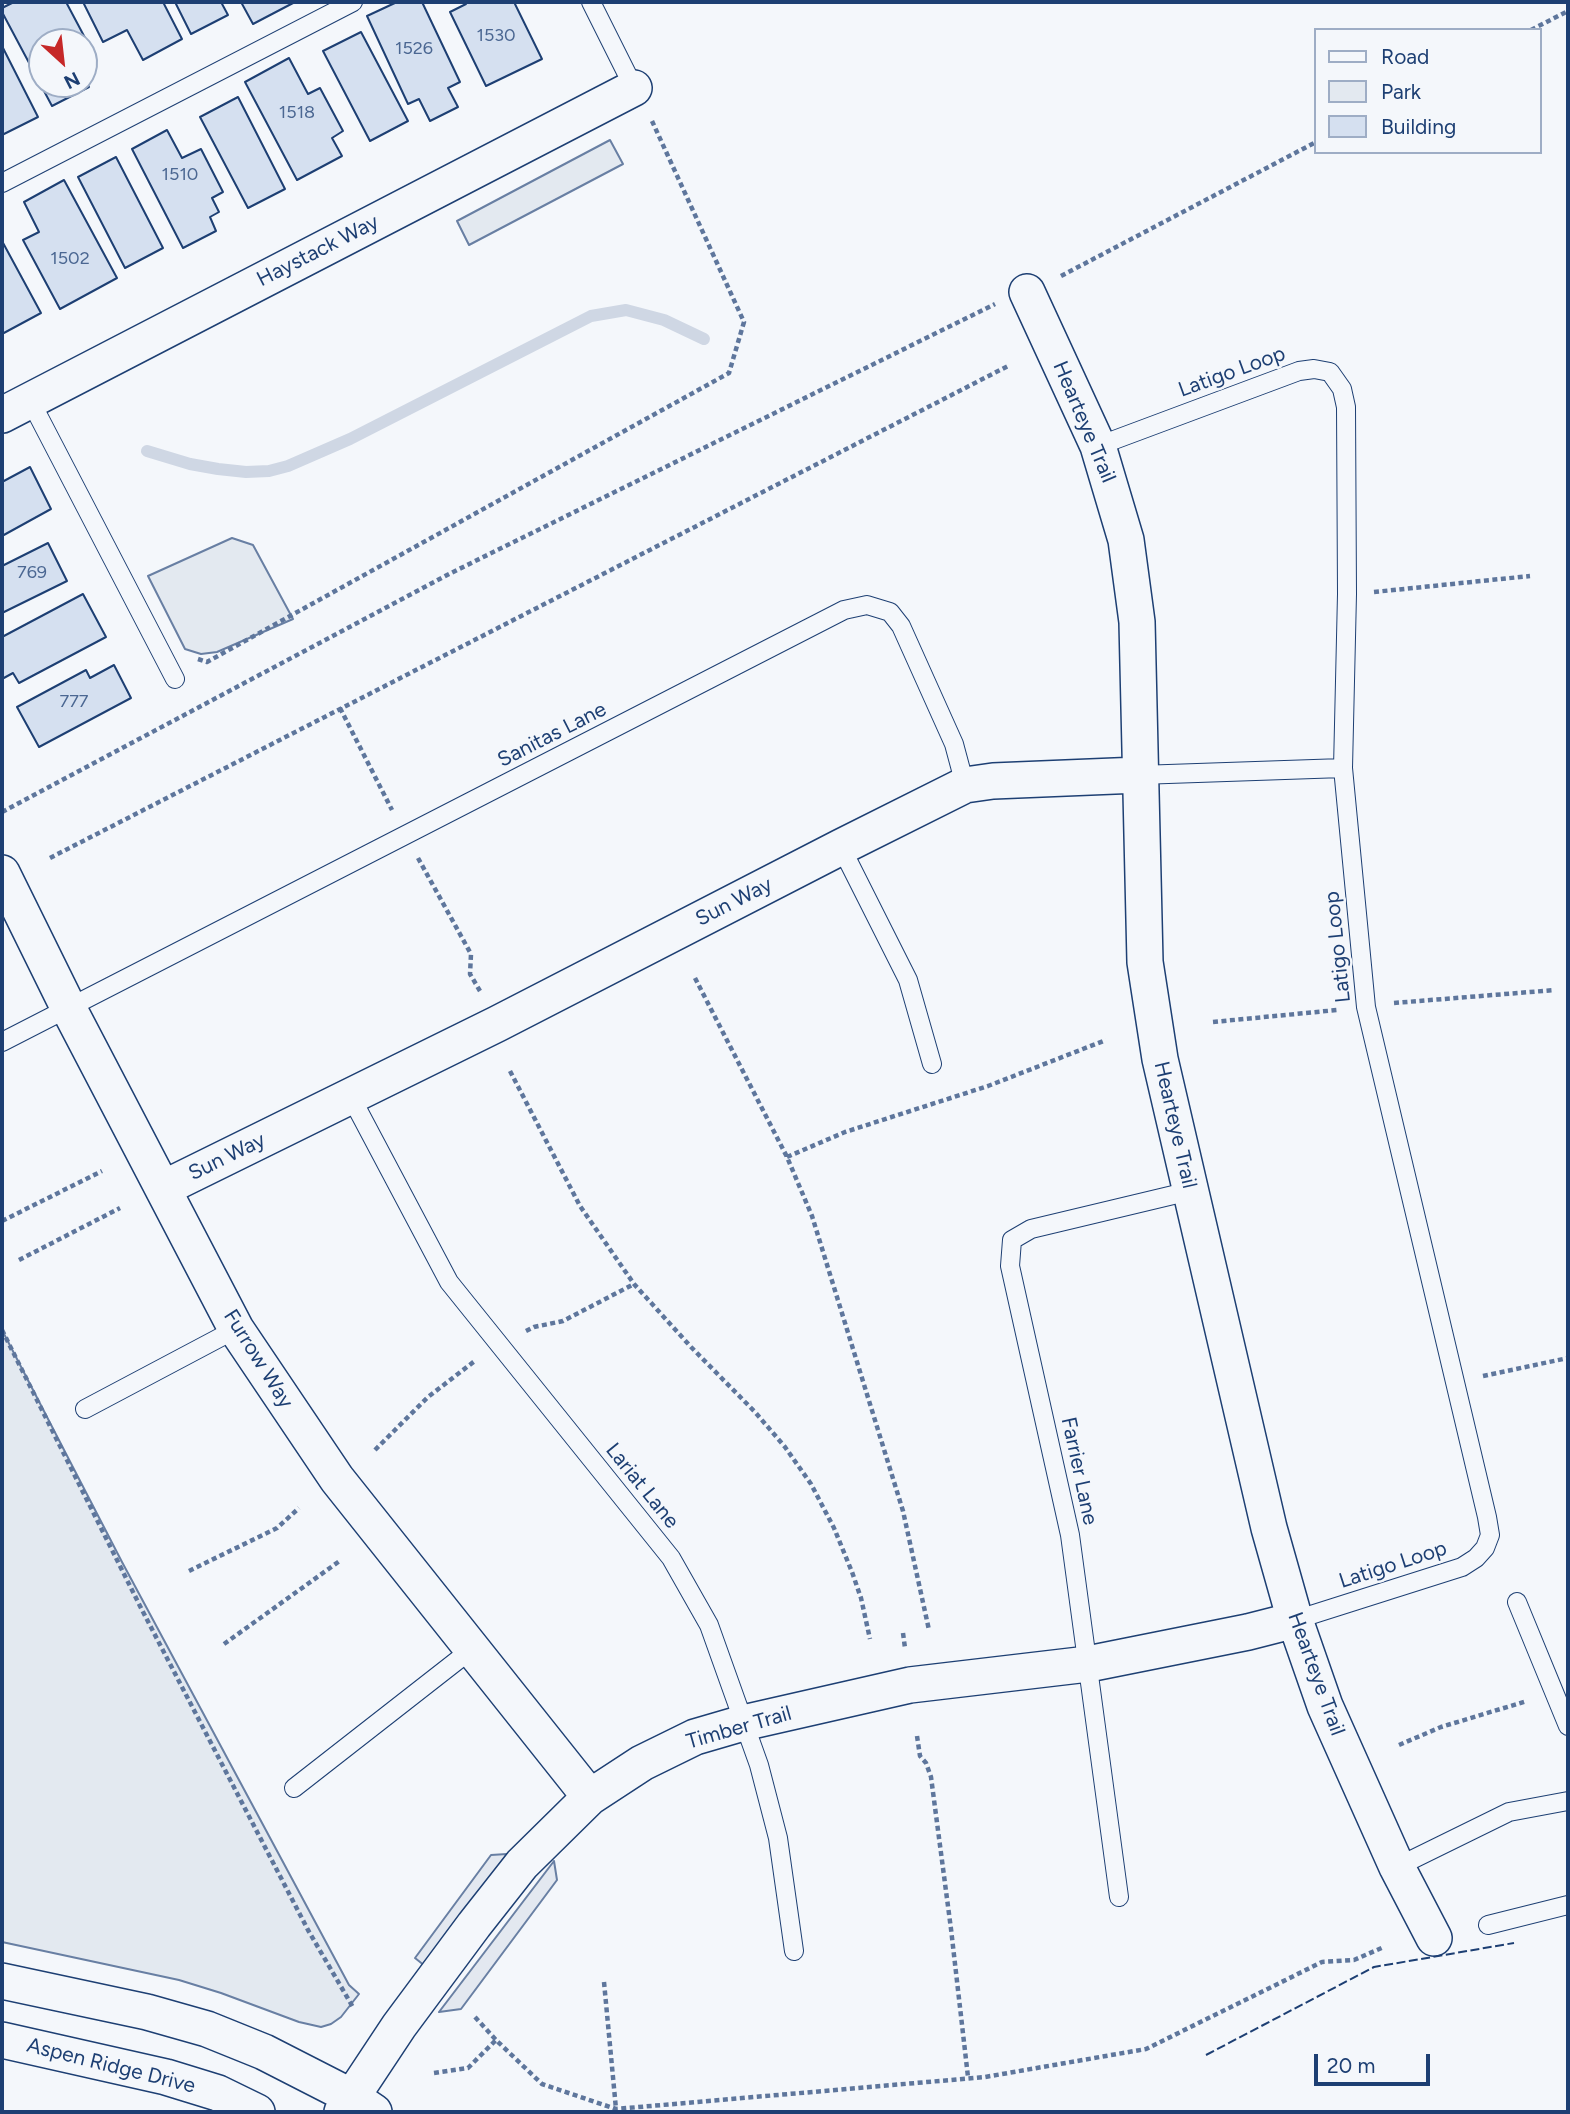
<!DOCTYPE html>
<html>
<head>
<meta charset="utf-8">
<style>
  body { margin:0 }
  #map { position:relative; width:1570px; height:2114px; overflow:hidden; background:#f4f7fb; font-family:Figtree,sans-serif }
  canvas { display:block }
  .frame { position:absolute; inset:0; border:4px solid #1d3f73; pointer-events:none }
  .legend { position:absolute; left:1314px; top:28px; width:228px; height:126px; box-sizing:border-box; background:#f4f7fb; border:2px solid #9eadc5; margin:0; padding:9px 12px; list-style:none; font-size:21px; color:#1d3f73 }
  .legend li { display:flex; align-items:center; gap:14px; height:35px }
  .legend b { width:35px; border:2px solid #9eadc5 }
  .north { position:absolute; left:28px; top:28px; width:70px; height:70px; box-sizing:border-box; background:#f4f7fb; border:2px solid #9eadc5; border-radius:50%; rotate:153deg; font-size:19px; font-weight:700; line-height:28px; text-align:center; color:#1d3f73 }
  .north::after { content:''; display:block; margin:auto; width:24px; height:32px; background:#c62828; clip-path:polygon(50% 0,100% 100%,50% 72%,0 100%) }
  .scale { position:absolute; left:1314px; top:2054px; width:116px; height:32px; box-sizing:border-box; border:4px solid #1d3f73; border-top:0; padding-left:9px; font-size:21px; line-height:24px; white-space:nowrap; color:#1d3f73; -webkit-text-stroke:5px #f4f7fb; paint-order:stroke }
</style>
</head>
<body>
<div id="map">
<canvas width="1570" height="2114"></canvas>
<div class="frame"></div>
<ul class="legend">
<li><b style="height:9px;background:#f4f7fb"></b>Road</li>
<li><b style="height:19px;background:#e3e9f0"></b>Park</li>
<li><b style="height:19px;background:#d5e0f0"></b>Building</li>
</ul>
<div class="north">N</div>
<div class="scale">20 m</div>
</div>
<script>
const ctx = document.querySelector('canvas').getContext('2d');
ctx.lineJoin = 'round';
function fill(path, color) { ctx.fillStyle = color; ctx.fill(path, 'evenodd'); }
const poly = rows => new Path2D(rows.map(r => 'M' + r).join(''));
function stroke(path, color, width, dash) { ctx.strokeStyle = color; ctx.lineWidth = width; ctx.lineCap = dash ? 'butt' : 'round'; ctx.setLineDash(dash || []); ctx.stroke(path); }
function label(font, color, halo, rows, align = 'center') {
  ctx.font = font + ' Figtree,sans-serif'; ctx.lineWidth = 5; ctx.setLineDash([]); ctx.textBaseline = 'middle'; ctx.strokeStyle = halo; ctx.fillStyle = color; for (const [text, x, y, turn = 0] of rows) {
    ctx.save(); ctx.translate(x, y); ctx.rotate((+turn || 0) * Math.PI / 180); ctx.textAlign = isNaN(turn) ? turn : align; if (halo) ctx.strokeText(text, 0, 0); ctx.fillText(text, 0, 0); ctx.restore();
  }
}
const green = poly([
  [610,140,623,164,469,245,457,221,610,140],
  [232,538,253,545,293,619,217,652,201,654,185,649,148,576,232,538],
  [2,1330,122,1562,349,1985,359,1994,341,2017,331,2024,321,2027,299,2022,221,1993,179,1980,2,1942,2,1330]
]);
const parking = poly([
  [507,1854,425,1966,415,1958,491,1855,507,1854],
  [554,1861,557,1880,461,2009,439,2012,554,1861]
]);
const stream = poly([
  [147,451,190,464,218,469,246,472,269,471,288,466,350,439,591,316,626,310,664,320,704,339]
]);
const building = poly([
  [14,2,66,2,92,51,84,55,84,42,42,42,42,84,84,84,84,78,89,87,52,106,2,12,2,8,14,2],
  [83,2,163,2,182,39,143,60,127,30,103,42,83,2],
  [175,2,221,2,228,15,191,34,175,2],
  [241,2,295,2,253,24,241,2],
  [397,2,422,2,460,82,448,88,458,107,430,121,419,99,408,104,367,16,397,2],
  [464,2,514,2,542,59,486,86,450,12,466,4,464,2],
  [361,32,408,121,370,141,323,51,361,32],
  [2,46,38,117,2,135,2,46],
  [289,58,308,94,320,88,343,131,332,138,342,156,297,180,245,82,289,58],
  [238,97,285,189,248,208,200,117,238,97],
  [167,130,182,158,201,149,223,192,212,198,219,212,210,217,216,231,183,248,132,149,167,130],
  [116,157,163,248,125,268,78,177,116,157],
  [64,180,117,278,60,309,23,240,39,232,24,202,64,180],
  [2,241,41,313,2,334,2,241],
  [30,467,51,509,2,536,2,482,30,467],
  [48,543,67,581,2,613,2,566,48,543],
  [83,594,106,637,19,683,13,673,2,679,2,637,83,594],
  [114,665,131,698,39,747,17,707,86,670,90,678,114,665]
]);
const path = poly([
  [1531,30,1568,11],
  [1061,276,1316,142],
  [1374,592,1530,576],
  [198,659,207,662,729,373,744,322,652,121],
  [340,708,392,810],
  [2,812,451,573,995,304],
  [50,858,1008,366],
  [418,858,471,954,470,974,480,991],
  [695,978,787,1157,812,1216,903,1511,929,1630],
  [1394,1003,1555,990],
  [1213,1022,1337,1010],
  [510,1071,580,1206,634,1284,691,1347,755,1412,785,1447,811,1484,834,1528,852,1572,861,1598,870,1639],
  [787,1157,845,1132,988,1086,1106,1040],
  [2,1221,102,1171],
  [19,1260,120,1208],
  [2,1330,141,1608,308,1930,354,2009],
  [526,1331,534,1327,563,1321,634,1284],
  [1483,1376,1568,1358],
  [375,1450,428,1397,476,1360],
  [189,1571,277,1528,299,1508],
  [903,1633,905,1648],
  [224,1644,341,1560],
  [917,1736,920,1756,926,1763,931,1777,951,1929,968,2077],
  [1399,1745,1441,1727,1527,1701],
  [604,1982,616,2109],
  [475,2017,496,2040],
  [434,2073,468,2068,496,2040,542,2084,616,2109,985,2077,1146,2049,1322,1962,1354,1960,1384,1947]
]);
const lane = poly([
  [591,2,634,88],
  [2,183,353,2],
  [30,400,175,679],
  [1098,446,1299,371,1314,369,1330,372,1342,389,1346,407,1347,594,1343,768,1366,1007,1487,1517,1490,1535,1485,1548,1476,1558,1462,1567,1295,1620],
  [1139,775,1343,768],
  [841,847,908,980,932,1064],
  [2,1042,844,610,867,605,890,612,901,626,954,744,965,785],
  [351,1097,449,1282,671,1558,709,1625,759,1765,778,1838,794,1951],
  [85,1409,236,1329],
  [1517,1602,1568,1726],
  [294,1788,472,1649],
  [1397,1867,1509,1812,1568,1801],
  [1119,1897,1070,1535,1010,1266,1012,1240,1031,1229,1190,1191],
  [1488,1925,1568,1905]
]);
const street = poly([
  [1027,292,1098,446,1126,540,1137,622,1145,962,1160,1059,1269,1528,1295,1620,1325,1706,1397,1867,1434,1938],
  [2,415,634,88],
  [2,873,69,1009,236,1329,337,1479,590,1797],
  [164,1188,497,1024,841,847,965,785,993,781,1139,775],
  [2,1981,147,2012,207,2029,264,2052,352,2097,374,2112],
  [2,2040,166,2077,218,2093,257,2112],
  [342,2112,399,2026,474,1925,522,1864,590,1797,642,1763,695,1737,743,1723,910,1685,1088,1664,1248,1632,1295,1620]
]);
const fence = poly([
  [1206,2055,1374,1967,1514,1943]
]);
const numberNames = [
  ["1530",496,36],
  ["1526",414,49],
  ["1518",297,113],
  ["1510",180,175],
  ["1502",70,259],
  ["769",32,573],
  ["777",74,702]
];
const streetNames = [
  ["Haystack Way",318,251,-27],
  ["Latigo Loop",1232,372,-20],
  ["Hearteye Trail",1084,422,67],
  ["Sanitas Lane",552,735,-27],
  ["Sun Way",734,902,-27],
  ["Latigo Loop",1338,947,-96],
  ["Hearteye Trail",1175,1125,77],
  ["Sun Way",227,1157,-26],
  ["Furrow Way",258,1359,58],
  ["Farrier Lane",1079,1471,78],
  ["Lariat Lane",642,1486,51],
  ["Latigo Loop",1393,1565,-18],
  ["Hearteye Trail",1316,1674,70],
  ["Timber Trail",739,1728,-16],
  ["Aspen Ridge Drive",111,2066,14]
];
fill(green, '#e3e9f0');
stroke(green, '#687fa3', 2);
fill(parking, '#e3e8f0');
stroke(parking, '#687fa3', 2);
stroke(stream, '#cfd7e4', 12);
fill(building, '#d5e0f0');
stroke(building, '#1d3f73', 2);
stroke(lane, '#1d3f73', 20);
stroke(street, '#1d3f73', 38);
stroke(path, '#5e769c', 4.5, [5, 3.5]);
stroke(lane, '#f4f7fb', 18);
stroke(street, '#f4f7fb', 35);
stroke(fence, '#1d3f73', 2, [9, 3.5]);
label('18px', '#4b6792', null, numberNames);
label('21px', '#1d3f73', '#f4f7fb', streetNames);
</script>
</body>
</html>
